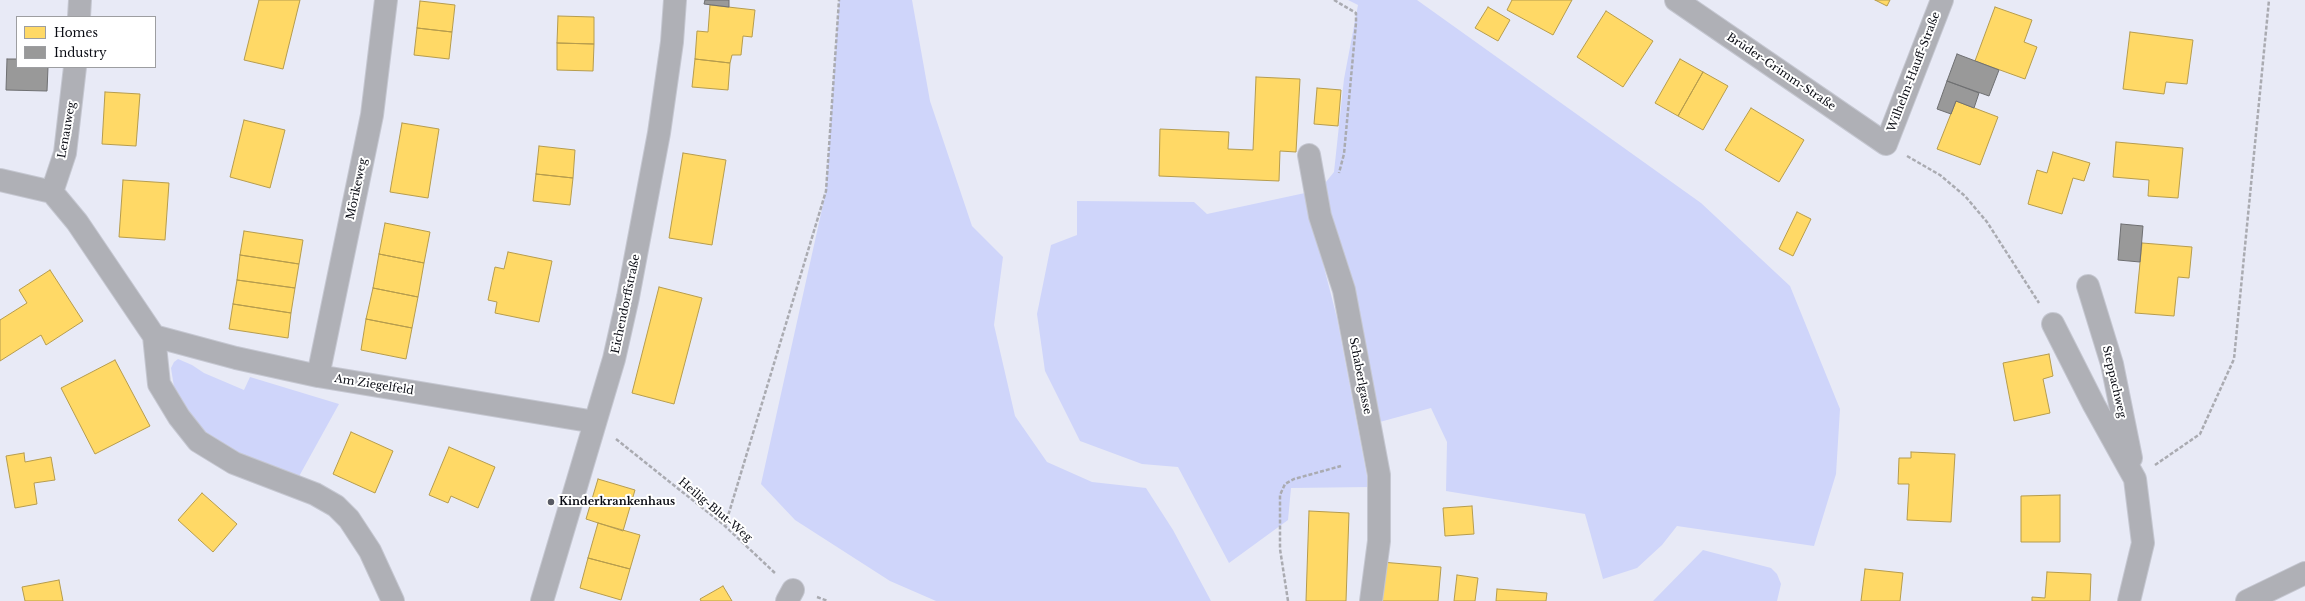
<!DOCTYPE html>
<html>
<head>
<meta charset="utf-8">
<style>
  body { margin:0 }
  #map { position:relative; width:2305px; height:601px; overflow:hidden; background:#e8eaf6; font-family:"Libre Baskerville",serif }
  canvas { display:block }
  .legend { position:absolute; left:16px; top:16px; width:140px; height:52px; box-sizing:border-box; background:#fff; border:1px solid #9d9ea1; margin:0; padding:5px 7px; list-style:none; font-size:12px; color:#0a0c14 }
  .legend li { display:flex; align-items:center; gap:8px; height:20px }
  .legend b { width:20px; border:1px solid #9d9ea1 }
</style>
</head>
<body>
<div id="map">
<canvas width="2305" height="601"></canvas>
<ul class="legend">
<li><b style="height:11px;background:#ffd966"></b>Homes</li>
<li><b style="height:11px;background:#999"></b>Industry</li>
</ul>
</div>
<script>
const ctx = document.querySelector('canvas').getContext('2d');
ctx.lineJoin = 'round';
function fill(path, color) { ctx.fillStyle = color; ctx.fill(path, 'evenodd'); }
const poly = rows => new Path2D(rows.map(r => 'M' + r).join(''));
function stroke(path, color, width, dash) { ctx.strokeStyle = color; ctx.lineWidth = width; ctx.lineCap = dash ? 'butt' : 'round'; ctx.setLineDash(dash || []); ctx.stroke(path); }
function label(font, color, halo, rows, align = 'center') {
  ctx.font = font + ' "Libre Baskerville",serif'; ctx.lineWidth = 4; ctx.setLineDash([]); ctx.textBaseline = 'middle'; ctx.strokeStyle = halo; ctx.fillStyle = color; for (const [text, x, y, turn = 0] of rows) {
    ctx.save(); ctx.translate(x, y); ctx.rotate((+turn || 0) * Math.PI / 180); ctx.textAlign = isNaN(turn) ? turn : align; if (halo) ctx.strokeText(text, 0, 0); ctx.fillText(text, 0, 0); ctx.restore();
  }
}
const green = poly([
  [839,0,912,0,930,101,972,226,1003,257,994,325,1015,416,1047,462,1092,482,1146,488,1173,530,1211,601,936,601,890,581,795,520,761,484,826,191],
  [1348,0,1417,0,1701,203,1790,286,1840,409,1836,474,1814,546,1677,526,1662,545,1637,568,1603,579,1585,514,1446,491,1447,442,1431,408,1376,423,1321,188,1334,172,1344,79,1358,5],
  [1305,193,1337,318,1369,487,1291,488,1288,520,1229,563,1178,467,1142,464,1080,441,1045,371,1037,314,1051,245,1077,235,1077,201,1194,202,1207,214],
  [178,359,192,365,204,373,244,390,250,377,339,404,297,480,219,446,194,423,174,387,171,368,174,362],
  [1703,550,1771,568,1777,574,1781,584,1777,601,1653,601]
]);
const homes = poly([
  [259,0,300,0,283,69,244,60,259,0],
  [1512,0,1572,0,1553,35,1507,10,1512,0],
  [1875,0,1890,0,1887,6,1875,0],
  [420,1,455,5,452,32,417,28,420,1],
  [710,5,755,10,752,37,743,36,741,55,732,55,730,63,695,59,697,31,708,32,710,5],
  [1488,7,1510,20,1498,41,1475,28,1488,7],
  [1995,7,2032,20,2024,42,2037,47,2025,79,1975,61,1995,7],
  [1606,11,1653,41,1623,87,1577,57,1606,11],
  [558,16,594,17,594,44,557,43,558,16],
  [417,28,452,32,449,59,414,55,417,28],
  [2130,32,2193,40,2187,84,2166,82,2164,94,2123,89,2130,32],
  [557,43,594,44,593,71,557,70,557,43],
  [695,59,730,63,728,90,692,87,695,59],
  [1680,59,1703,72,1678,116,1655,103,1680,59],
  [1703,72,1728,86,1703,130,1678,116,1703,72],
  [1256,77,1300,79,1296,152,1280,151,1279,181,1159,176,1160,129,1229,132,1228,149,1253,150,1256,77],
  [1317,88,1341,90,1338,126,1314,124,1317,88],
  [105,92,140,94,136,146,102,144,105,92],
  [1956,101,1998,117,1980,165,1937,149,1956,101],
  [1751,108,1804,140,1779,182,1725,150,1751,108],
  [244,120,285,130,270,188,230,177,244,120],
  [402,123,439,129,428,198,390,192,402,123],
  [2116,142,2183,148,2178,198,2148,196,2149,180,2113,177,2116,142],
  [539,146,575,150,573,178,536,174,539,146],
  [2053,152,2090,163,2084,181,2073,178,2062,214,2028,204,2037,170,2047,173,2053,152],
  [683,153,726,160,712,245,669,238,683,153],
  [536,174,573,178,570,205,533,201,536,174],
  [123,180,169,183,165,240,119,237,123,180],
  [1797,212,1811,219,1793,256,1779,249,1797,212],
  [385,223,430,232,424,263,379,254,385,223],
  [244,231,303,240,299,264,240,255,244,231],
  [2142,243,2192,247,2189,278,2178,277,2174,316,2135,313,2142,243],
  [508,252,552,261,539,322,495,313,497,302,488,300,495,267,504,269,508,252],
  [379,254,424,263,418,297,373,288,379,254],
  [240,255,299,264,295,288,237,280,240,255],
  [50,270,83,321,46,345,41,335,0,361,0,320,27,303,19,290,50,270],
  [237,280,295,288,291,313,233,304,237,280],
  [659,287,702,298,674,404,632,393,659,287],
  [373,288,418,297,412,328,366,319,373,288],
  [233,304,291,313,288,338,229,329,233,304],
  [366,319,412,328,406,359,361,350,366,319],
  [2049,354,2053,376,2043,379,2050,413,2014,421,2003,363,2049,354],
  [115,360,150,426,95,454,61,388,115,360],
  [351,432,393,451,375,493,333,474,351,432],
  [449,447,495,467,478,508,451,496,448,503,429,495,449,447],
  [1911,452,1955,454,1951,522,1907,520,1909,484,1898,484,1899,458,1911,458,1911,452],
  [24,453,25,462,51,457,55,480,34,483,37,504,15,508,6,456,24,453],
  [598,479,635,490,623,531,586,519,598,479],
  [202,493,237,524,213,552,178,520,202,493],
  [2060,495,2060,542,2021,542,2021,496,2060,495],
  [1472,506,1474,534,1445,536,1443,508,1472,506],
  [1309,511,1349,513,1346,601,1306,601,1309,511],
  [598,523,640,535,630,569,588,558,598,523],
  [588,558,630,569,621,600,580,588,588,558],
  [1381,562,1441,567,1438,601,1378,601,1381,562],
  [1865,569,1903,573,1900,601,1861,601,1865,569],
  [2047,572,2091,574,2090,601,2032,601,2032,597,2045,598,2047,572],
  [1457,575,1478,578,1475,601,1454,601,1457,575],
  [59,580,63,601,25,601,22,587,59,580],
  [723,586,732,601,701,601,700,599,723,586],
  [1497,589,1547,593,1546,601,1496,601,1497,589]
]);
const industry = poly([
  [705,0,729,0,729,7,704,4,705,0],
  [1957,54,1999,70,1989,96,1947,81,1957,54],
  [7,59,17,59,17,67,48,67,47,91,6,90,7,59],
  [1947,81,1979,93,1974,108,1956,101,1951,114,1937,109,1947,81],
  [2121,224,2143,226,2140,262,2118,260,2121,224]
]);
const path = poly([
  [1334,0,1356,13,1356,23,1344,154,1339,173],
  [1907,156,1940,175,1965,196,1987,222,2039,303],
  [616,439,725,526,776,574],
  [2155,465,2200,434,2234,359,2269,0],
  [725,526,826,191,839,0],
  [817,597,828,601],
  [1288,601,1280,549,1280,495,1285,484,1294,479,1341,466]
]);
const minor = poly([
  [1676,0,1886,144,1942,0],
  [79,17,80,0],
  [1309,155,1320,216,1344,290,1379,475,1379,541,1371,601],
  [0,180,52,192,77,222,154,336,159,384,179,417,198,441,234,463,315,494,336,506,349,519,370,551,393,601],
  [52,192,65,153,75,67],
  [2088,286,2112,364,2131,458],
  [2053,324,2094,405,2135,479,2143,543,2129,601],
  [154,336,236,358,318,376,595,422],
  [318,376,372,115,386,0],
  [542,601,614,359,628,297,659,133,672,42,675,0],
  [787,601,793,590],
  [2247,601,2305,573]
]);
const markers = [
  [551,502,4,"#585a63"]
];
const streetNames = [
  ["Brüder-Grimm-Straße",1781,72,34],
  ["Wilhelm-Hauff-Straße",1914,72,-69],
  ["Lenauweg",67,130,-80],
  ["Mörikeweg",357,189,-78],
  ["Eichendorffstraße",626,304,-78],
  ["Schaberlgasse",1360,376,79],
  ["Steppachweg",2114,382,77],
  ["Am Ziegelfeld",374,385,9],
  ["Heilig-Blut-Weg",715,510,40]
];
const poiNames = [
  ["Kinderkrankenhaus",559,502]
];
fill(green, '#cfd5fa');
fill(homes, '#ffd966');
stroke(homes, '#b69c4d', 1);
fill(industry, '#999');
stroke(industry, '#6e6f71', 1);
stroke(minor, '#c5c7d1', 24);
stroke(path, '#aaabb1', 2.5, [4, 2]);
stroke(minor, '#afb0b6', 22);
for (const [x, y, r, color] of markers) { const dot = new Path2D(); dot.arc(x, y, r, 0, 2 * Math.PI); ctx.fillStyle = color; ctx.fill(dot); stroke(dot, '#fff', 1.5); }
label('11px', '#0a0c14', '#fff', streetNames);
label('bold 11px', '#0a0c14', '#fff', poiNames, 'left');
</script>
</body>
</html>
